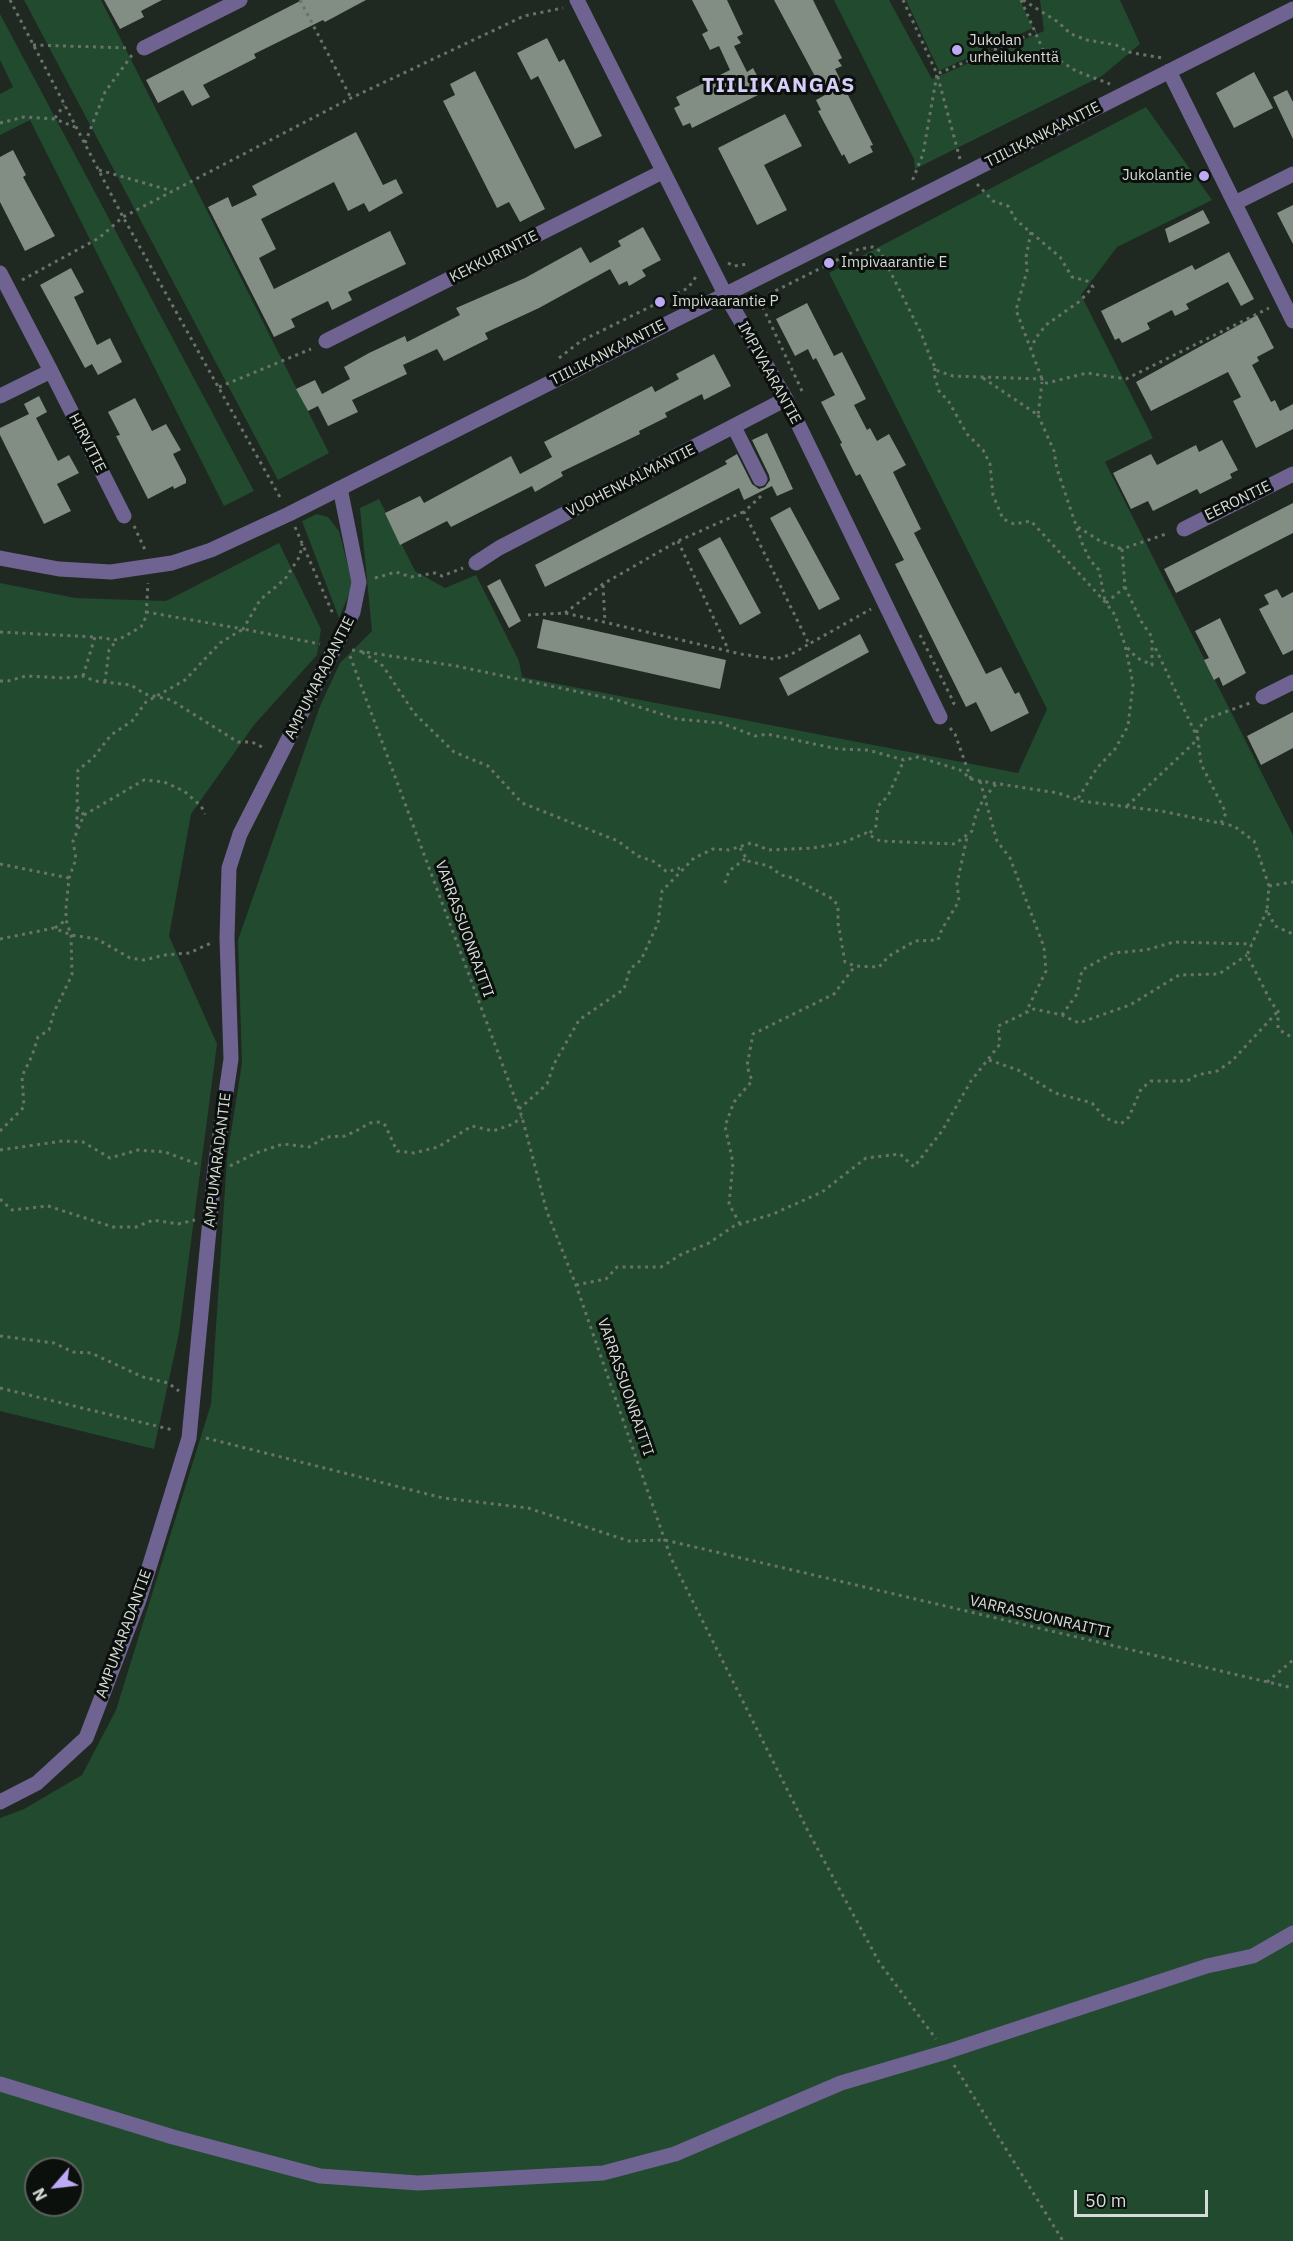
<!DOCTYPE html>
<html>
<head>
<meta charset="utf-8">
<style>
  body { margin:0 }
  #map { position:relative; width:1293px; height:2241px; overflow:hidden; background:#1f2821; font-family:"IBM Plex Sans",sans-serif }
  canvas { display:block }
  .north { position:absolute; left:24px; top:2157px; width:60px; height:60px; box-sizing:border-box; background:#0c100d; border:2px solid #5c615d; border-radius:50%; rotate:242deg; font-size:16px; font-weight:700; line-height:24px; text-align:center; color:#d5dbd6 }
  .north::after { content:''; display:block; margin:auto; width:21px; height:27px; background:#bcaaf5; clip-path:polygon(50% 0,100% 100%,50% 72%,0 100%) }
  .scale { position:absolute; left:1074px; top:2190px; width:134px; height:27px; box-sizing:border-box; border:3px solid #d5dbd6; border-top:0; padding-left:8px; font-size:18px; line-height:21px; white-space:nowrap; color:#d5dbd6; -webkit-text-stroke:4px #0c100d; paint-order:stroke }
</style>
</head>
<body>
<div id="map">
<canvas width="1293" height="2241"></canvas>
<div class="north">N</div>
<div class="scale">50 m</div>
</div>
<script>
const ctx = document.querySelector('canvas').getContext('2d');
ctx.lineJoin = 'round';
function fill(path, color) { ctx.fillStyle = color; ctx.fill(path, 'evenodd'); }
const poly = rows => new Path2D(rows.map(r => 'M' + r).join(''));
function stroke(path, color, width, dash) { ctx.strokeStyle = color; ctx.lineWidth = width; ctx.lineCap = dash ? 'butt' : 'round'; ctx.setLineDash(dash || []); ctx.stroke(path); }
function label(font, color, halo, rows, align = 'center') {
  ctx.font = font + ' "IBM Plex Sans",sans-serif'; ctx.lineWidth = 6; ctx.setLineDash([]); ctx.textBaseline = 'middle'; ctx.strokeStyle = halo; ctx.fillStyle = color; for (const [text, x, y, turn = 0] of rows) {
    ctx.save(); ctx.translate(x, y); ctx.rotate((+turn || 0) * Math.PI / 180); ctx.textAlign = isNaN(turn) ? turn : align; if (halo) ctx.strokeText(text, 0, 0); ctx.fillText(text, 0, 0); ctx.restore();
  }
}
const green = poly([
  [24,0,101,0,329,453,278,480],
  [834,0,889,0,932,79,1044,31,1040,0,1120,0,1140,44,1102,76,915,169,914,159],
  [906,0,1020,0,1033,28,939,71],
  [0,14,254,491,224,506,30,120,0,135,0,94,13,87,0,60],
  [1146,107,1212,200,1117,247,1081,295,1153,438,1105,462,1293,835,1293,2241,0,2241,0,1818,24,1809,82,1775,116,1710,211,1404,227,1158,242,1063,238,940,320,706,340,663,372,631,360,508,379,499,415,571,445,588,476,575,519,661,522,677,1018,773,1047,709,829,273],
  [36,2169,72,2169,72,2205,36,2205],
  [317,514,328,517,339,531,353,585,339,618,302,521],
  [279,543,321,629,317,655,254,725,191,814,169,936,217,1044,179,1333,154,1449,0,1411,0,583,75,598,166,601]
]);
const building = poly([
  [104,0,162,0,141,11,144,17,120,29],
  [302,0,366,0,325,22,323,20,254,54,256,58,203,85,210,97,192,106,183,90,158,103,146,80],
  [692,0,727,0,743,34,737,37,741,43,734,46,747,72,753,68,763,87,756,91,758,95,692,128,690,123,683,126,674,108,680,105,676,97,730,70,719,46,710,50,702,34,708,31],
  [774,0,813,0,842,58,838,60,842,66,835,69,873,145,870,146,873,152,849,164,844,154,842,156,818,111,821,110,816,100,825,95],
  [547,38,559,62,564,59,602,136,575,149,538,76,531,80,517,53],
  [475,71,545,209,520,222,509,202,497,208,443,101,455,95,450,84],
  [1254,72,1273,108,1234,128,1216,93],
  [1287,90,1293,102,1293,139,1273,97],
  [785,114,802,146,764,165,787,210,757,225,718,148],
  [356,132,383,185,396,179,403,193,369,212,364,203,348,211,334,182,261,219,276,249,259,258,274,289,390,231,406,264,348,292,352,300,332,310,328,301,291,319,295,327,274,337,208,207,228,197,232,207,257,195,252,186],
  [13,150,26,175,23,177,55,236,25,251,0,202,0,157],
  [1293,205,1293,244,1277,213],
  [1203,210,1210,223,1169,243,1165,229],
  [643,227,661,260,642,270,646,276,629,286,627,281,619,285,610,269,539,308,485,333,488,339,444,361,437,349,403,365,407,374,352,400,358,412,328,426,318,406,308,411,296,389,315,380,322,394,350,379,344,367,369,353,405,336,407,342,460,315,456,308,525,278,581,247,590,263,621,246,618,241],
  [1229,252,1254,299,1241,306,1228,282,1186,304,1189,309,1175,316,1172,310,1147,323,1150,329,1122,343,1119,338,1115,340,1101,311,1192,265,1195,270],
  [71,268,84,292,74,297,97,345,110,338,122,362,98,375,92,364,85,368,40,285],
  [807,303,834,356,842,352,866,399,854,405,867,430,870,428,877,441,889,434,906,465,893,472,921,529,914,533,986,674,1001,667,1015,694,1019,692,1029,713,991,732,976,702,966,707,895,564,904,560,860,474,856,476,840,444,842,443,821,402,835,395,816,358,813,360,808,349,795,356,776,319],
  [1257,315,1274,348,1257,357,1259,361,1252,365,1271,402,1275,400,1280,411,1293,404,1293,429,1256,448,1233,401,1241,397,1228,372,1151,411,1136,382],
  [714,354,731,386,704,400,702,394,665,413,667,417,639,431,640,434,561,472,563,476,535,492,532,486,451,527,447,521,400,545,385,513,420,496,424,503,511,456,520,474,552,457,544,442,652,386,655,392,679,379,676,374],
  [39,396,47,412,36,418,58,461,69,455,79,473,57,484,71,511,44,524,0,435,0,428,29,414,24,404],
  [135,398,152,431,166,424,181,450,173,454,186,479,186,483,174,489,173,486,148,499,116,436,120,435,108,412],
  [767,433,793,489,777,496,772,486,744,500,739,488,545,587,535,565,727,464,725,461,737,454,752,484,759,489,765,487,770,480,769,475,752,440],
  [1222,440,1238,470,1230,474,1232,478,1200,494,1197,489,1153,511,1148,501,1131,509,1113,473,1151,454,1157,465,1196,445,1199,452],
  [1293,503,1293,533,1176,593,1164,569],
  [790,507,840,599,819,610,770,518],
  [720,537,761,613,740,625,698,549],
  [500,579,521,621,509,628,487,586],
  [1277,589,1282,598,1293,592,1293,650,1283,655,1259,609,1269,604,1264,595],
  [1220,618,1246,673,1223,686,1219,677,1214,680,1204,660,1209,658,1195,631],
  [543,619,726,660,720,689,537,648],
  [860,634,869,652,788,696,779,678],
  [1293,712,1293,748,1261,765,1247,736]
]);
const path = poly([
  [10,0,123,217,281,499],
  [300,0,351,98],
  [903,0,937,74,923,154,913,179,914,182],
  [1021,0,1043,50,1076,71,1110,84],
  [1023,0,1058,22,1071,34,1087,40,1116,45,1128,52,1162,58],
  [33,45,130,48],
  [55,118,64,105],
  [0,123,24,117,55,119,75,127],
  [85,143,105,92,132,55],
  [960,159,937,74,1036,32],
  [99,170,172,191],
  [977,184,993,201,1008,206,1016,220,1060,257,1072,277,1087,281,1093,287,1080,301,1046,325,1035,339,1032,348],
  [1031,232,1026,257,1027,271,1016,310,1042,379],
  [728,263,734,266,748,264],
  [22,280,99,238,123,217,351,98,524,16,563,8],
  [559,358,581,341,688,288,698,274],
  [935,368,934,374,939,391,949,402,967,434,983,450,990,464,993,495,1003,519,1014,524,1031,521,1106,603,1115,615,1125,645,1133,684,1128,726,1115,749,1097,768,1077,800],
  [983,378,1038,415,1042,382],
  [219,387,311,349],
  [802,391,759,299,859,249,873,247,880,251,921,333,932,362,938,371,953,376,1042,379,1042,382,1047,383,1087,373,1126,379,1269,308],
  [1038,415,1054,451,1057,469,1082,543,1090,560,1099,570,1105,601],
  [761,496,744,512,809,644,871,609],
  [134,526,146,552],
  [295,527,333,614],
  [1078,527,1100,541,1122,549],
  [678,541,728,649],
  [375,578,396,572,411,577,435,573,442,576,463,568],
  [603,585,605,622],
  [1125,587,1141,621,1152,637,1152,665,1137,658,1125,645],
  [1106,603,1125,587,1122,549,1169,533],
  [146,612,243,629,260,600,285,579,300,556,302,544],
  [565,613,603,584,678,541,743,512],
  [528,615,565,613,741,654,774,659,790,655,809,644],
  [0,632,95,637],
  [920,635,954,703,951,706],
  [352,650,456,666,617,700,677,719,721,723,755,736,767,734,838,749,868,750,904,760,918,757,960,770,971,779,980,781,1058,793,1081,801,1161,811,1234,826,1254,841,1269,886,1267,910,1275,926,1293,934],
  [362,652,383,666,414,713,454,752,488,766,522,803,618,841,638,856,655,862,667,872,680,868],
  [350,656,522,1117,547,1212,576,1285,671,1558,809,1833,879,1962,936,2039],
  [83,676,95,637,118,640,141,627,146,617,148,583],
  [0,681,8,681,26,676,64,678,83,676,95,681,131,685,145,694,171,700,238,742,252,742,266,749],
  [105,682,109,650,117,640],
  [950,728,955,734,971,779],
  [980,781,997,841,1010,858,1044,947,1046,971,1026,1012],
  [1127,806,1198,739,1154,645],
  [84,815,144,780,164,782,184,791,201,806,205,814],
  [1221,823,1226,813,1201,764,1197,731,1206,719,1250,703],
  [77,827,77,807],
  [870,833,876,826,878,806,888,796,904,760],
  [740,848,748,861,769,866,781,875,793,878,833,899,838,906,838,923,845,962,855,966,879,967,889,956,915,941,938,940,942,929,959,901,957,884,967,837],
  [0,864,69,878],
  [725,883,729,871,745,859],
  [1269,886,1293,882],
  [1267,910,1247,955,1271,1002,1278,1011,1278,1029,1293,1038],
  [55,928,66,920],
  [0,939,54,928,71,935,97,939,130,958,144,960,165,955,189,953,211,943],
  [1062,1015,1077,994,1082,970,1113,953,1146,950,1174,942,1252,944],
  [989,1060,1018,1070,1055,1093,1092,1103,1105,1118,1121,1124,1129,1117,1141,1089,1151,1081,1187,1081,1197,1075,1217,1071,1232,1061,1278,1011],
  [519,1109,547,1084,554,1064,579,1020,624,989,630,969,641,960,658,923,662,891,694,858,713,849,729,850,751,843,769,850,813,848,842,843,866,833,880,841,955,844,972,831,976,814,984,798,996,784],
  [0,1131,24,1107,22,1076,32,1056,38,1037,49,1030,54,1012,72,975,71,935,66,920,66,908,69,878,76,859,73,841,84,815,77,806,78,770,93,758,111,735,132,721,146,702,185,680,220,643,243,629,320,644],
  [0,1150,63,1141,83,1142,110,1158,138,1150,165,1152,200,1165],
  [230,1166,256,1153,283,1144,309,1147,326,1137,345,1136,356,1131,370,1123,380,1122,385,1125,397,1151,414,1153,438,1147,472,1126,493,1131,513,1124,522,1117],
  [0,1199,12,1210,48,1206,113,1227,136,1227,153,1220,178,1224,195,1220],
  [740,1224,729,1204,733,1163,725,1126,734,1102,752,1081,747,1066,753,1034,834,994,855,966],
  [576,1285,606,1279,617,1267,661,1267,682,1254,709,1243,734,1226,773,1214,822,1192,866,1158,900,1154,914,1167,942,1131,971,1081,1000,1044,998,1026,1034,1009,1062,1015,1079,1023,1130,1005,1179,975,1219,974,1247,955],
  [0,1336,54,1343,73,1352,91,1353,143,1377,168,1383,179,1391],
  [0,1388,173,1430],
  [206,1438,443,1498,528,1508,629,1541,665,1540,1293,1688],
  [1267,1682,1293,1660],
  [954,2065,1063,2241]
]);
const minor = poly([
  [577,0,725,294,786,399,940,717],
  [144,48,240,0],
  [1169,71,1293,321],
  [1235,203,1293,174],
  [0,273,51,371,0,396],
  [326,341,662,172],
  [51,371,124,516],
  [734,427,760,479],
  [1184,529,1293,474],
  [0,558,59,569,111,572,172,563,211,550,289,514,1293,9],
  [476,563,499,548,786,399],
  [1263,697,1293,682],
  [0,1802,37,1783,86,1738,139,1600,189,1438,215,1167,231,1059,227,938,229,868,240,834,353,612,359,582,340,488],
  [0,2084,173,2137,320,2176,418,2183,603,2173,675,2154,841,2083,946,2052,1207,1966,1253,1956,1293,1933]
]);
const markers = [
  [957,50,6,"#bcaaf5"],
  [1204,176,6,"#bcaaf5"],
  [829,263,6,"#bcaaf5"],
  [660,302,6,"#bcaaf5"]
];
const poiNames = [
  ["Jukolan",969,41],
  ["urheilukenttä",969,58],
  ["Jukolantie",1192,176,"right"],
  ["Impivaarantie E",841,263],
  ["Impivaarantie P",672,302]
];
const streetNames = [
  ["TIILIKANKAANTIE",1043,135,-27],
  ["KEKKURINTIE",494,257,-27],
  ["TIILIKANKAANTIE",608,353,-27],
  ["IMPIVAARANTIE",769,373,61],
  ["HIRVITIE",87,443,63],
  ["VUOHENKALMANTIE",631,481,-27],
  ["EERONTIE",1238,501,-26],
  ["AMPUMARADANTIE",320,678,-63],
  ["VARRASSUONRAITTI",464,929,70],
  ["AMPUMARADANTIE",218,1160,-83],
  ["VARRASSUONRAITTI",625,1387,71],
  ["VARRASSUONRAITTI",1040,1617,13],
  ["AMPUMARADANTIE",124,1634,-70]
];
const districtNames = [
  ["TIILIKANGAS",779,86]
];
fill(green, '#224a2e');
fill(building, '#828d84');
stroke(path, '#6a726c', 3, [3, 4.5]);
stroke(minor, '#6e6391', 15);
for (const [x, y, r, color] of markers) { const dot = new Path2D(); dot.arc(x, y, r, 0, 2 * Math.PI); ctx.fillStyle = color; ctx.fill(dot); stroke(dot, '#0c100d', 2); }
label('15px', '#d5dbd6', '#0c100d', poiNames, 'left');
label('15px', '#d5dbd6', '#0c100d', streetNames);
ctx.letterSpacing = '1.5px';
label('bold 21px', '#d7cef9', '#0c100d', districtNames);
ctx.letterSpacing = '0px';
</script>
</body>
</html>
